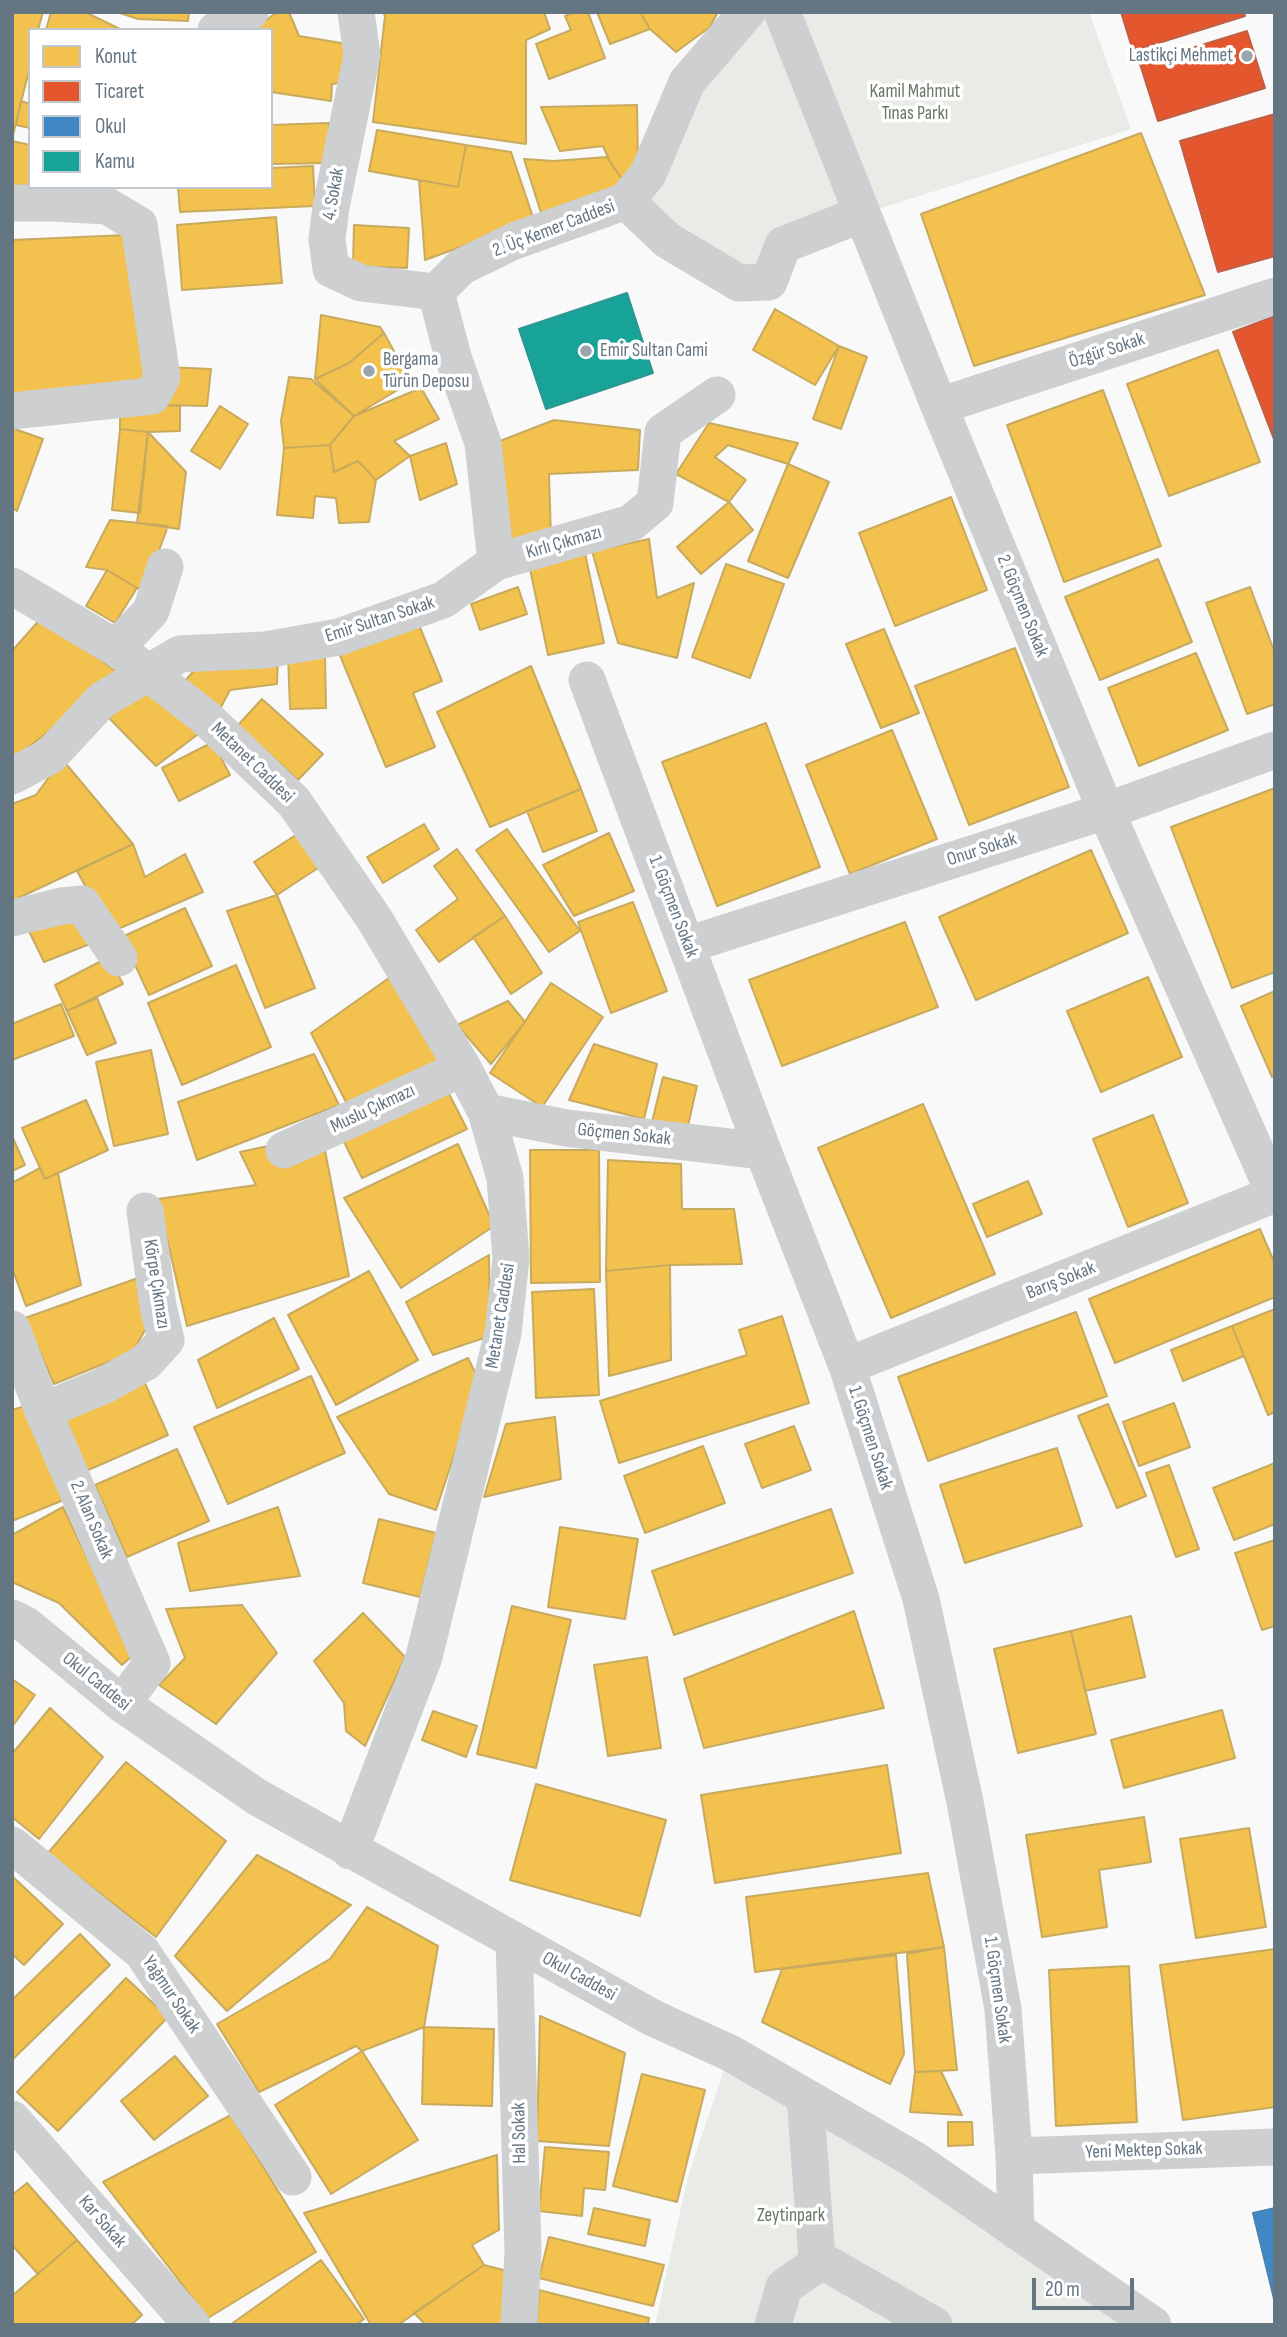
<!DOCTYPE html>
<html>
<head>
<meta charset="utf-8">
<style>
  body { margin:0 }
  #map { position:relative; width:1287px; height:2337px; overflow:hidden; background:#f9f9f9; font-family:"Sofia Sans Condensed",sans-serif }
  canvas { display:block }
  .frame { position:absolute; inset:0; border:14px solid #657683; pointer-events:none }
  .legend { position:absolute; left:28px; top:28px; width:245px; height:161px; box-sizing:border-box; background:#fff; border:2px solid #c1c8cd; margin:0; padding:9px 12px; list-style:none; font-size:21px; color:#657683 }
  .legend li { display:flex; align-items:center; gap:14px; height:35px }
  .legend b { width:35px; border:2px solid #c1c8cd }
  .scale { position:absolute; left:1032px; top:2278px; width:102px; height:32px; box-sizing:border-box; border:4px solid #657683; border-top:0; padding-left:9px; font-size:21px; line-height:24px; white-space:nowrap; color:#657683; -webkit-text-stroke:5px #fff; paint-order:stroke }
</style>
</head>
<body>
<div id="map">
<canvas width="1287" height="2337"></canvas>
<div class="frame"></div>
<ul class="legend">
<li><b style="height:19px;background:#f2c14e"></b>Konut</li>
<li><b style="height:19px;background:#e4572e"></b>Ticaret</li>
<li><b style="height:19px;background:#3f88c5"></b>Okul</li>
<li><b style="height:19px;background:#17a398"></b>Kamu</li>
</ul>
<div class="scale">20 m</div>
</div>
<script>
const ctx = document.querySelector('canvas').getContext('2d');
ctx.lineJoin = 'round';
function fill(path, color) { ctx.fillStyle = color; ctx.fill(path, 'evenodd'); }
const poly = rows => new Path2D(rows.map(r => 'M' + r).join(''));
function stroke(path, color, width, dash) { ctx.strokeStyle = color; ctx.lineWidth = width; ctx.lineCap = dash ? 'butt' : 'round'; ctx.setLineDash(dash || []); ctx.stroke(path); }
function label(font, color, halo, rows, align = 'center') {
  ctx.font = font + ' "Sofia Sans Condensed",sans-serif'; ctx.lineWidth = 7; ctx.setLineDash([]); ctx.textBaseline = 'middle'; ctx.strokeStyle = halo; ctx.fillStyle = color; for (const [text, x, y, turn = 0] of rows) {
    ctx.save(); ctx.translate(x, y); ctx.rotate((+turn || 0) * Math.PI / 180); ctx.textAlign = isNaN(turn) ? turn : align; if (halo) ctx.strokeText(text, 0, 0); ctx.fillText(text, 0, 0); ctx.restore();
  }
}
const green = poly([
  [747,12,1089,12,1131,129,862,214,784,245,769,282,626,201],
  [730,2053,1153,2325,655,2325,688,2176]
]);
const homes = poly([
  [12,12,43,12,38,30,30,30,30,66,12,139,12,12],
  [51,12,85,12,122,30,46,30,51,12],
  [117,12,189,12,188,21,138,19,117,12],
  [277,12,289,12,299,36,353,45,349,82,332,84,331,101,271,92,271,30,253,30,277,12],
  [383,12,544,12,550,29,526,40,526,144,373,122,385,16,383,12],
  [575,12,588,12,605,58,549,79,536,44,571,30,565,16,575,12],
  [597,12,640,12,650,29,610,44,597,12],
  [640,12,718,12,710,27,676,52,650,29,640,12],
  [21,101,30,104,30,128,16,125,21,101],
  [637,105,638,162,626,185,610,162,603,146,560,151,541,107,637,105],
  [329,123,330,163,271,164,271,125,329,123],
  [377,130,466,145,458,187,369,171,377,130],
  [1141,133,1205,295,974,366,921,214,1141,133],
  [12,141,30,145,30,185,12,186,12,141],
  [466,145,511,152,534,220,425,260,419,180,458,187,466,145],
  [607,157,626,185,541,213,524,159,554,161,607,157],
  [313,166,315,206,180,212,178,187,271,187,271,168,313,166],
  [276,217,282,283,182,290,177,225,276,217],
  [354,225,409,228,407,268,353,266,354,225],
  [126,235,147,382,12,398,12,240,126,235],
  [775,309,839,346,815,385,753,350,775,309],
  [321,315,380,327,384,333,349,363,315,379,321,315],
  [384,333,411,382,354,416,315,379,349,363,384,333],
  [839,346,867,357,841,429,813,419,839,346],
  [1218,350,1260,462,1169,496,1127,384,1218,350],
  [166,367,211,369,207,406,167,405,166,367],
  [289,377,311,379,354,416,330,445,284,448,281,421,289,377],
  [421,388,439,419,394,441,410,456,376,480,358,461,334,472,330,445,354,416,421,388],
  [1103,390,1161,546,1064,582,1007,425,1103,390],
  [120,404,180,406,180,431,148,432,120,429,120,404],
  [220,406,248,424,220,469,191,451,220,406],
  [554,420,640,430,638,470,549,474,551,537,509,546,500,441,554,420],
  [709,423,798,443,788,464,728,445,715,457,746,480,729,502,676,474,709,423],
  [12,428,43,439,17,511,12,508,12,428],
  [120,429,148,432,140,513,112,510,120,429],
  [148,432,186,472,179,529,137,523,148,432],
  [446,443,457,484,420,500,410,456,446,443],
  [330,445,334,472,358,461,376,480,369,522,339,523,336,498,315,496,313,518,277,515,284,448,330,445],
  [788,464,829,482,788,578,748,561,788,464],
  [951,497,987,590,895,626,859,533,951,497],
  [729,502,753,530,701,574,677,547,729,502],
  [110,520,168,526,145,589,137,588,107,570,86,567,110,520],
  [649,539,657,598,694,583,677,658,618,643,592,551,649,539],
  [585,553,604,643,548,655,529,564,585,553],
  [1158,559,1192,642,1100,680,1065,597,1158,559],
  [726,564,784,584,750,678,692,657,726,564],
  [107,570,137,588,115,623,86,606,107,570],
  [518,587,527,614,480,630,471,604,518,587],
  [1250,587,1275,653,1275,704,1247,714,1206,603,1250,587],
  [43,616,121,675,12,760,12,651,43,616],
  [417,620,442,681,413,693,435,747,386,767,339,653,417,620],
  [884,629,919,713,881,728,846,644,884,629],
  [1015,648,1069,787,969,825,915,686,1015,648],
  [325,653,326,708,290,709,288,654,325,653],
  [1196,653,1228,730,1139,766,1108,688,1196,653],
  [278,658,277,684,230,690,220,709,184,682,199,665,278,658],
  [531,666,581,789,490,827,437,712,531,666],
  [149,682,201,732,156,766,109,718,149,682],
  [262,699,323,754,298,780,238,725,262,699],
  [766,723,820,867,717,906,662,762,766,723],
  [892,730,937,839,850,874,806,765,892,730],
  [213,742,230,775,179,801,162,768,213,742],
  [62,759,133,844,12,901,12,804,36,795,62,759],
  [1275,788,1275,972,1232,988,1171,827,1275,788],
  [581,789,597,831,543,852,527,811,581,789],
  [424,824,439,849,383,883,367,857,424,824],
  [507,829,580,931,549,952,476,850,507,829],
  [299,833,321,866,277,895,254,862,299,833],
  [609,833,634,891,574,916,543,865,609,833],
  [133,844,145,877,185,854,203,892,111,932,77,871,133,844],
  [457,849,505,916,439,962,416,930,458,899,434,866,457,849],
  [1091,850,1128,933,976,1000,939,917,1091,850],
  [277,895,315,988,265,1008,227,911,277,895],
  [633,902,667,991,611,1013,578,922,633,902],
  [185,908,212,966,149,995,122,937,185,908],
  [77,911,95,942,44,962,25,923,77,911],
  [505,916,542,973,511,994,473,937,505,916],
  [905,922,938,1007,782,1066,749,980,905,922],
  [109,957,123,984,67,1011,55,985,109,957],
  [236,965,271,1047,182,1085,148,1003,236,965],
  [396,973,440,1061,349,1108,311,1033,396,973],
  [1148,977,1182,1057,1101,1092,1067,1011,1148,977],
  [551,983,603,1017,542,1107,490,1073,551,983],
  [1275,991,1275,1075,1272,1077,1241,1006,1275,991],
  [97,998,116,1043,87,1055,67,1011,97,998],
  [508,1001,525,1022,491,1064,457,1025,508,1001],
  [61,1004,74,1036,12,1060,12,1024,61,1004],
  [594,1044,657,1064,644,1119,569,1100,594,1044],
  [151,1050,168,1134,114,1146,96,1062,151,1050],
  [314,1054,339,1105,197,1160,178,1102,314,1054],
  [663,1077,697,1086,687,1130,652,1122,663,1077],
  [445,1086,467,1129,362,1178,343,1140,445,1086],
  [86,1100,108,1150,45,1179,22,1128,86,1100],
  [923,1104,995,1274,891,1318,818,1148,923,1104],
  [1153,1115,1188,1203,1128,1227,1093,1139,1153,1115],
  [12,1136,25,1165,12,1171,12,1136],
  [458,1144,494,1226,401,1288,344,1198,458,1144],
  [273,1145,324,1145,349,1276,187,1326,158,1199,256,1185,240,1152,273,1145],
  [530,1150,599,1150,600,1282,531,1283,530,1150],
  [608,1160,681,1164,682,1209,734,1209,742,1264,670,1265,606,1271,608,1160],
  [40,1168,45,1179,58,1173,81,1285,26,1306,12,1268,12,1183,40,1168],
  [1028,1181,1042,1214,987,1237,973,1204,1028,1181],
  [1260,1229,1275,1264,1275,1297,1115,1363,1089,1299,1260,1229],
  [489,1255,490,1336,433,1355,406,1302,489,1255],
  [670,1265,671,1360,609,1376,606,1271,670,1265],
  [369,1271,418,1360,336,1405,288,1315,369,1271],
  [138,1278,151,1319,133,1352,54,1384,25,1318,138,1278],
  [594,1289,599,1395,536,1398,532,1292,594,1289],
  [1275,1309,1275,1412,1268,1415,1232,1326,1275,1309],
  [1076,1312,1107,1396,928,1461,898,1377,1076,1312],
  [782,1316,809,1403,619,1463,600,1401,747,1355,739,1330,782,1316],
  [274,1318,299,1369,217,1408,198,1360,274,1318],
  [1232,1326,1244,1356,1183,1381,1171,1350,1232,1326],
  [468,1358,479,1380,436,1510,389,1494,337,1417,468,1358],
  [311,1376,345,1453,228,1504,194,1427,311,1376],
  [144,1381,168,1435,86,1471,62,1416,144,1381],
  [1174,1403,1190,1447,1139,1466,1123,1422,1174,1403],
  [1108,1404,1146,1496,1117,1508,1078,1416,1108,1404],
  [25,1406,71,1497,12,1521,12,1410,25,1406],
  [555,1417,561,1479,484,1497,506,1424,555,1417],
  [794,1426,811,1470,762,1488,745,1444,794,1426],
  [703,1446,725,1503,645,1533,624,1476,703,1446],
  [1057,1448,1082,1526,965,1563,940,1485,1057,1448],
  [177,1449,209,1521,127,1557,95,1485,177,1449],
  [1275,1463,1275,1524,1234,1540,1213,1488,1275,1463],
  [1169,1465,1199,1549,1176,1557,1146,1473,1169,1465],
  [63,1507,133,1655,122,1665,59,1603,12,1582,12,1535,63,1507],
  [278,1507,300,1576,190,1591,178,1543,278,1507],
  [831,1509,853,1573,674,1635,652,1571,831,1509],
  [379,1519,436,1533,420,1597,363,1583,379,1519],
  [560,1527,638,1539,625,1619,548,1607,560,1527],
  [1275,1540,1275,1626,1262,1630,1235,1553,1275,1540],
  [242,1605,277,1653,216,1724,159,1685,185,1658,166,1609,242,1605],
  [512,1606,571,1620,536,1768,477,1754,512,1606],
  [854,1611,884,1708,704,1748,684,1679,854,1611],
  [363,1613,405,1657,365,1746,346,1731,344,1703,314,1661,363,1613],
  [1131,1616,1145,1677,1085,1691,1071,1631,1131,1616],
  [1071,1631,1096,1734,1018,1753,994,1649,1071,1631],
  [647,1657,661,1748,608,1756,594,1665,647,1657],
  [12,1679,35,1695,12,1727,12,1679],
  [50,1708,103,1757,39,1839,12,1817,12,1754,50,1708],
  [1222,1710,1235,1758,1124,1788,1111,1740,1222,1710],
  [433,1711,477,1726,466,1757,422,1740,433,1711],
  [126,1762,226,1841,156,1937,48,1853,126,1762],
  [887,1765,901,1853,715,1883,701,1795,887,1765],
  [536,1784,666,1820,640,1916,510,1880,536,1784],
  [1144,1817,1151,1862,1099,1870,1107,1927,1042,1937,1026,1835,1144,1817],
  [1249,1828,1266,1927,1196,1938,1180,1839,1249,1828],
  [257,1855,351,1905,227,2011,175,1956,257,1855],
  [928,1873,944,1947,755,1972,746,1897,928,1873],
  [12,1876,63,1924,24,1965,12,1954,12,1876],
  [367,1907,438,1946,424,2027,362,2051,356,2046,259,2092,217,2024,330,1959,367,1907],
  [80,1934,110,1965,12,2060,12,2000,80,1934],
  [944,1947,957,2070,915,2072,907,1954,944,1947],
  [1275,1949,1275,2107,1183,2120,1160,1965,1275,1949],
  [896,1955,904,2054,890,2084,762,2022,782,1969,896,1955],
  [1129,1966,1137,2122,1056,2126,1049,1970,1129,1966],
  [126,1978,168,2017,58,2131,17,2092,126,1978],
  [540,2016,625,2053,609,2146,537,2141,540,2016],
  [424,2027,494,2029,492,2106,422,2104,424,2027],
  [362,2051,418,2140,331,2194,275,2105,362,2051],
  [175,2056,208,2096,154,2140,121,2101,175,2056],
  [941,2071,962,2115,910,2112,915,2072,941,2071],
  [642,2074,705,2090,677,2202,613,2186,642,2074],
  [231,2115,316,2252,208,2318,103,2182,231,2115],
  [948,2122,972,2122,973,2145,948,2146,948,2122],
  [545,2147,609,2152,605,2190,584,2188,582,2216,539,2211,545,2147],
  [497,2155,499,2230,472,2245,484,2265,398,2325,371,2325,304,2213,497,2155],
  [27,2183,77,2240,38,2274,12,2245,12,2195,27,2183],
  [594,2208,650,2220,645,2246,588,2234,594,2208],
  [549,2237,664,2265,653,2306,539,2278,549,2237],
  [77,2240,142,2315,131,2325,12,2325,12,2296,77,2240],
  [321,2260,364,2319,356,2325,230,2325,321,2260],
  [484,2265,507,2271,502,2325,426,2325,414,2313,484,2265],
  [539,2290,649,2318,648,2325,537,2325,539,2290]
]);
const shops = poly([
  [1121,12,1244,12,1245,16,1133,51,1121,12],
  [1247,31,1265,88,1158,121,1140,64,1247,31],
  [1275,114,1275,256,1218,272,1180,141,1275,114],
  [1275,316,1275,442,1233,332,1275,316]
]);
const schools = poly([
  [1275,2208,1275,2303,1253,2213,1275,2208]
]);
const public = poly([
  [627,293,653,373,546,409,519,329,627,293]
]);
const minor = poly([
  [356,12,362,55,331,207,327,239,331,269,361,283,436,292],
  [782,12,939,406,1106,811,1275,1195],
  [216,30,250,12],
  [626,201,667,240,739,283,769,282,783,245,862,214],
  [12,203,51,203,55,187],
  [436,292,461,267,514,241,626,201,648,174,687,82,747,12],
  [939,406,1275,296],
  [12,411,152,396,162,377,139,225,107,206,51,203],
  [496,562,631,523,655,503,663,432,717,395],
  [12,586,116,648,205,717,294,802,375,920,463,1068,486,1112,505,1178,511,1259,503,1333,424,1657,350,1851],
  [116,648,151,611,165,567],
  [587,680,763,1151,847,1366,921,1599,965,1802,1003,2009,1014,2156,1016,2231],
  [12,776,50,756,102,700,180,654,265,650,339,637,443,600,496,562,483,443,453,357,436,292],
  [12,918,62,906,82,904,119,958],
  [687,945,1106,811,1275,750],
  [486,1112,566,1128,763,1151],
  [284,1150,463,1068],
  [12,1329,43,1411,152,1663,122,1704],
  [847,1366,1275,1194],
  [43,1411,105,1385,146,1362,166,1340,158,1306,145,1211],
  [12,1618,26,1625,122,1704,257,1797,653,2018,730,2053,915,2160,1153,2325],
  [12,1845,142,1952,293,2177],
  [514,1941,523,2251,519,2325],
  [805,2097,817,2258],
  [12,2119,192,2325],
  [1014,2156,1275,2147],
  [773,2325,784,2287,810,2269,817,2258,934,2325]
]);
const markers = [
  [1247,56,7,"#99a4ac"],
  [586,351,7,"#99a4ac"],
  [369,371,7,"#99a4ac"]
];
const poiNames = [
  ["Lastikçi Mehmet",1233,56,"right"],
  ["Emir Sultan Cami",600,351],
  ["Bergama",383,360],
  ["Türün Deposu",383,382]
];
const parkNames = [
  ["Kamil Mahmut",915,92],
  ["Tınas Parkı",915,114],
  ["Zeytinpark",791,2216]
];
const streetNames = [
  ["4. Sokak",334,194,-80],
  ["2. Üç Kemer Caddesi",554,229,-21],
  ["Özgür Sokak",1107,351,-18],
  ["Kırlı Çıkmazı",564,543,-16],
  ["2. Göçmen Sokak",1022,606,68],
  ["Emir Sultan Sokak",380,620,-18],
  ["Metanet Caddesi",252,763,44],
  ["Onur Sokak",982,850,-18],
  ["1. Göçmen Sokak",673,907,69],
  ["Muslu Çıkmazı",373,1109,-25],
  ["Göçmen Sokak",624,1135,6],
  ["Barış Sokak",1061,1281,-22],
  ["Körpe Çıkmazı",156,1284,81],
  ["Metanet Caddesi",501,1316,-81],
  ["1. Göçmen Sokak",870,1438,72],
  ["2. Alan Sokak",91,1520,67],
  ["Okul Caddesi",96,1682,39],
  ["Okul Caddesi",579,1977,29],
  ["1. Göçmen Sokak",997,1990,82],
  ["Yağmur Sokak",171,1995,56],
  ["Hal Sokak",520,2133,-91],
  ["Yeni Mektep Sokak",1144,2151,-2],
  ["Kar Sokak",102,2222,49]
];
fill(green, '#e8ebe6');
fill(homes, '#f2c14e');
stroke(homes, '#c8aa5e', 2);
fill(shops, '#e4572e');
stroke(shops, '#be6048', 2);
fill(schools, '#3f88c5');
stroke(schools, '#4a83b1', 2);
fill(public, '#17a398');
stroke(public, '#2e9692', 2);
stroke(minor, '#cecfd0', 37);
for (const [x, y, r, color] of markers) { const dot = new Path2D(); dot.arc(x, y, r, 0, 2 * Math.PI); ctx.fillStyle = color; ctx.fill(dot); stroke(dot, '#fff', 2.5); }
label('19px', '#657683', '#fff', poiNames, 'left');
label('19px', '#687a64', '#fff', parkNames);
label('19px', '#657683', '#fff', streetNames);
</script>
</body>
</html>
